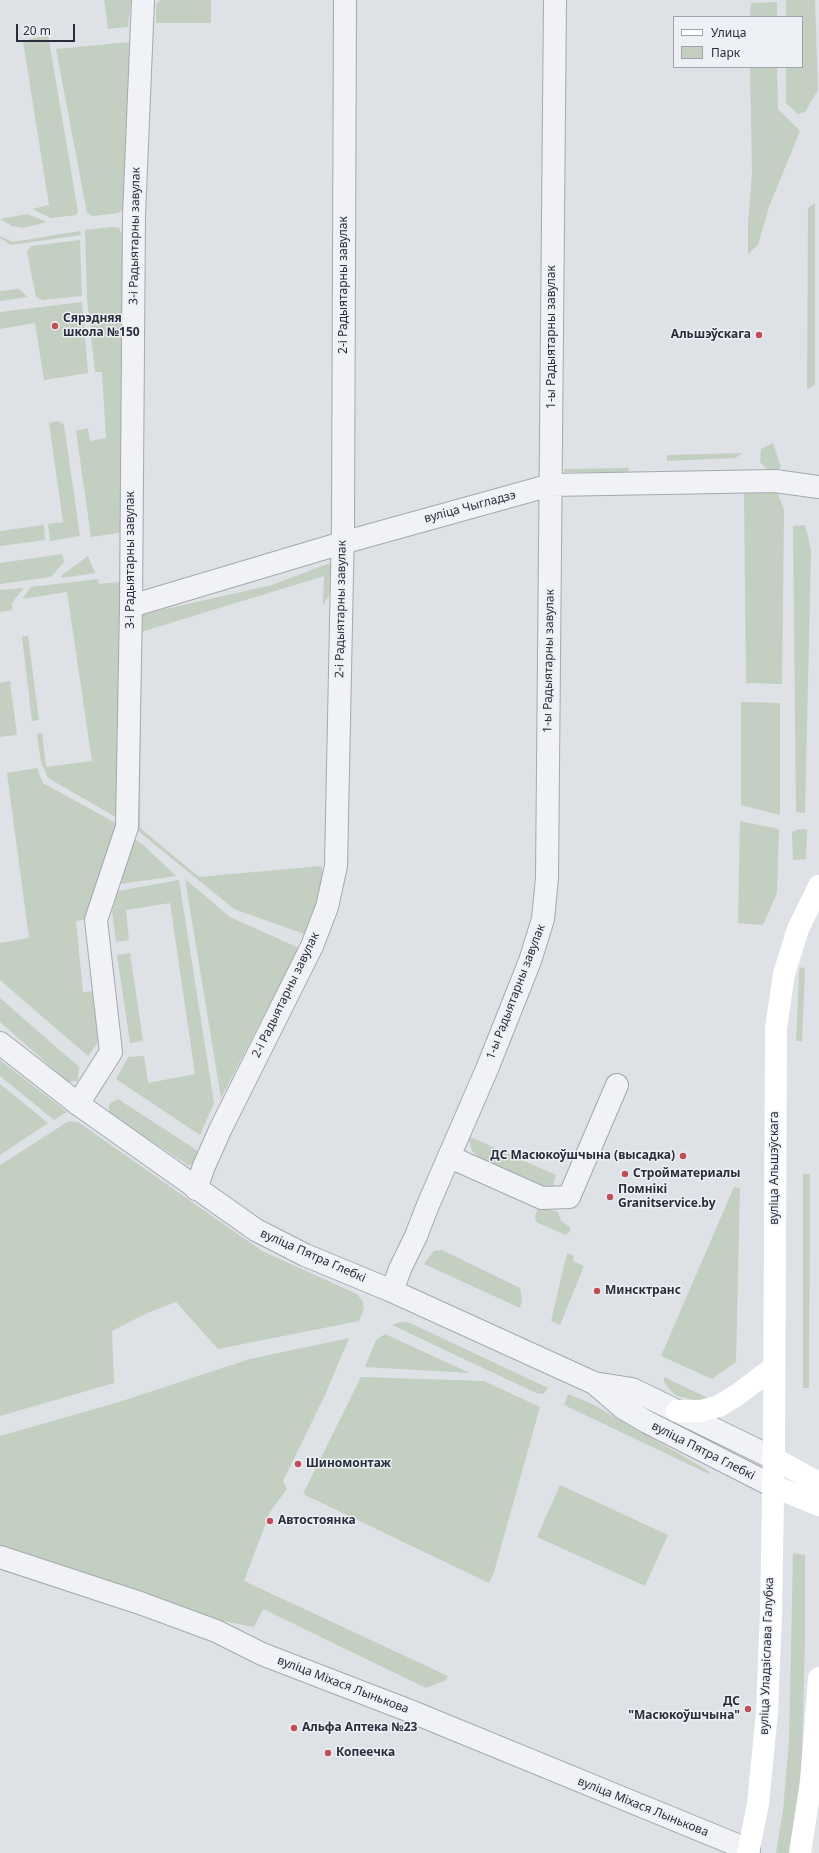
<!DOCTYPE html>
<html>
<head>
<meta charset="utf-8">
<style>
  body { margin:0 }
  #map { position:relative; width:819px; height:1853px; overflow:hidden; background:#dee1e6; font-family:"Noto Sans",sans-serif }
  canvas { display:block }
  .legend { position:absolute; left:673px; top:16px; width:130px; height:52px; box-sizing:border-box; background:#edf0f4; border:1px solid #9fa2aa; margin:0; padding:5px 7px; list-style:none; font-size:12px; color:#292e3c }
  .legend li { display:flex; align-items:center; gap:8px; height:20px }
  .legend b { width:20px; border:1px solid #9fa2aa }
  .scale { position:absolute; left:16px; top:24px; width:59px; height:18px; box-sizing:border-box; border:2px solid #292e3c; border-top:0; padding-left:5px; font-size:12px; line-height:14px; white-space:nowrap; color:#292e3c; -webkit-text-stroke:3px #edf0f4; paint-order:stroke }
</style>
</head>
<body>
<div id="map">
<canvas width="819" height="1853"></canvas>
<ul class="legend">
<li><b style="height:5px;background:#fff"></b>Улица</li>
<li><b style="height:11px;background:#c3cfc0"></b>Парк</li>
</ul>
<div class="scale">20 m</div>
</div>
<script>
const ctx = document.querySelector('canvas').getContext('2d');
ctx.lineJoin = 'round';
function fill(path, color) { ctx.fillStyle = color; ctx.fill(path, 'evenodd'); }
const poly = rows => new Path2D(rows.map(r => 'M' + r).join(''));
function stroke(path, color, width, dash) { ctx.strokeStyle = color; ctx.lineWidth = width; ctx.lineCap = dash ? 'butt' : 'round'; ctx.setLineDash(dash || []); ctx.stroke(path); }
function label(font, color, halo, rows, align = 'center') {
  ctx.font = font + ' "Noto Sans",sans-serif'; ctx.lineWidth = 3; ctx.setLineDash([]); ctx.textBaseline = 'middle'; ctx.strokeStyle = halo; ctx.fillStyle = color; for (const [text, x, y, turn = 0] of rows) {
    ctx.save(); ctx.translate(x, y); ctx.rotate((+turn || 0) * Math.PI / 180); ctx.textAlign = isNaN(turn) ? turn : align; if (halo) ctx.strokeText(text, 0, 0); ctx.fillText(text, 0, 0); ctx.restore();
  }
}
const green = poly([
  [104,0,131,0,128,27,108,29],
  [160,0,211,0,211,23,156,23,156,5],
  [786,0,815,0,818,90,805,112,798,114,786,103,786,67,802,67,802,17,786,17],
  [777,2,777,17,750,17,751,3],
  [48,35,78,212,76,215,51,218,32,209,49,205,23,41],
  [130,42,123,210,118,213,93,216,87,213,56,49],
  [750,67,777,67,778,109,800,131,769,207,758,245,748,254,748,223,752,173],
  [815,203,815,385,807,389,808,208],
  [27,214,47,222,23,228,12,226,0,219],
  [112,227,119,228,123,236,124,282,121,394,122,484,125,532,91,537,76,431,88,428,90,441,106,438,102,372,95,372,87,299,85,230],
  [80,231,81,235,11,245,0,238,0,236,13,242],
  [80,240,82,296,43,300,36,297,27,252,31,246],
  [19,289,28,297,0,301,0,291],
  [82,302,88,373,44,380,35,323,0,329,0,312],
  [58,421,64,425,80,536,50,541,48,524,63,522,49,423],
  [773,443,781,467,776,470,767,469,760,462,761,449],
  [743,453,735,458,667,461,667,455],
  [629,468,628,472,565,472,563,469],
  [777,491,784,510,782,684,746,683,744,492],
  [44,525,45,540,0,546,0,531],
  [804,525,807,532,811,551,805,813,796,812,793,526],
  [62,554,64,562,51,577,0,584,0,563],
  [88,556,95,573,61,578,62,575],
  [330,563,334,570,329,595,323,605,324,576,141,632,140,828,199,877,321,866,325,880,307,935,234,909,133,827,141,616,147,613,272,585],
  [98,579,99,584,120,582,122,590,121,820,48,778,41,762,37,734,42,733,46,767,92,761,67,592,22,599,31,587],
  [21,588,23,589,12,603,12,610,0,612,0,590],
  [28,636,39,720,32,721,22,637],
  [10,681,17,735,0,737,0,683],
  [741,702,780,703,780,815,741,805],
  [37,768,43,783,123,827,90,919,76,921,83,992,97,991,98,1042,88,1056,0,980,0,943,29,938,7,773],
  [740,821,779,829,777,893,763,925,738,923],
  [799,829,807,830,806,859,793,860,792,832],
  [134,839,141,843,176,876,120,884,118,880],
  [185,879,230,917,299,948,221,1098],
  [179,880,214,1103,200,1135,116,1079,128,1057,144,1056,148,1083,195,1074,170,903,126,910,129,940,116,942,112,911,118,891],
  [130,953,143,1041,130,1043,117,955],
  [803,967,805,969,802,1041,796,1041,799,973,800,968],
  [0,998,79,1067,78,1081,68,1082,0,1022],
  [0,1060,67,1112,54,1120,0,1076],
  [0,1084,48,1123,0,1155],
  [118,1099,198,1151,198,1160,195,1164,188,1165,109,1114,109,1104],
  [69,1121,78,1122,262,1251,357,1294,363,1302,364,1308,359,1321,218,1349,176,1302,147,1313,112,1331,114,1383,0,1416,0,1165],
  [468,1136,556,1175,553,1186,544,1187,481,1159,472,1151],
  [803,1174,810,1174,809,1388,803,1388],
  [734,1187,740,1188,736,1362,712,1379,661,1356],
  [541,1201,543,1208,558,1212,561,1221,570,1227,570,1231,566,1235,536,1222,535,1216],
  [442,1250,520,1288,522,1299,520,1308,424,1264,434,1251],
  [567,1253,574,1256,573,1261,584,1266,560,1325,551,1321],
  [400,1322,410,1323,548,1388,543,1394,536,1393,392,1325],
  [385,1334,470,1373,365,1367,376,1340],
  [349,1338,325,1395,283,1481,287,1489,270,1512,244,1581,448,1676,446,1680,426,1688,263,1609,254,1627,223,1621,0,1548,0,1436,119,1402,250,1359],
  [361,1377,484,1381,540,1407,494,1572,489,1583,303,1494],
  [664,1377,710,1399,694,1400,677,1396,670,1390,664,1382],
  [568,1394,592,1404,702,1467,710,1472,709,1474,564,1405],
  [560,1485,668,1535,645,1586,537,1537],
  [793,1553,805,1555,805,1638,802,1759,796,1819,790,1853,776,1853,783,1810,789,1742]
]);
const minor = poly([
  [131,606,342,543,551,485,775,481,819,487],
  [78,1104,111,1052,96,920,127,827,131,606,134,216,143,0],
  [450,1157,542,1198,569,1197,617,1085],
  [196,1189,204,1166,221,1128,312,946,327,907,336,866,343,526,345,0],
  [392,1291,400,1269,416,1236,428,1205,487,1069,530,961,543,919,547,878,555,0]
]);
const tertiary = poly([
  [0,1043,78,1104,256,1230,305,1255,392,1291,594,1383,623,1408,647,1422,773,1486],
  [594,1383,632,1389,773,1458],
  [0,1557,140,1603,216,1631,262,1654,410,1711,749,1850]
]);
const secondary = poly([
  [677,1411,701,1411,719,1406,737,1395,773,1368],
  [773,1458,819,1483],
  [773,1486,819,1505],
  [748,1853,758,1804,767,1712,771,1612,774,1441,776,1028,784,974,798,929,819,886],
  [800,1853,811,1782,819,1678]
]);
const markers = [
  [55,326,4,"#c04e58"],
  [759,335,4,"#c04e58"],
  [683,1156,4,"#c04e58"],
  [625,1174,4,"#c04e58"],
  [610,1197,4,"#c04e58"],
  [597,1291,4,"#c04e58"],
  [298,1464,4,"#c04e58"],
  [270,1521,4,"#c04e58"],
  [748,1709,4,"#c04e58"],
  [294,1728,4,"#c04e58"],
  [328,1753,4,"#c04e58"]
];
const streetNames = [
  ["3-і Радыятарны завулак",135,236,-89],
  ["2-і Радыятарны завулак",344,285,-90],
  ["1-ы Радыятарны завулак",552,337,-90],
  ["вуліца Чыгладзэ",470,507,-15],
  ["3-і Радыятарны завулак",131,560,-90],
  ["2-і Радыятарны завулак",341,609,-89],
  ["1-ы Радыятарны завулак",549,661,-89],
  ["1-ы Радыятарны завулак",516,992,-69],
  ["2-і Радыятарны завулак",286,995,-64],
  ["вуліца Альшэўскага",775,1168,-90],
  ["вуліца Пятра Глебкі",313,1256,24],
  ["вуліца Пятра Глебкі",703,1451,27],
  ["вуліца Уладзіслава Галубка",767,1656,-88],
  ["вуліца Міхася Лынькова",343,1685,21],
  ["вуліца Міхася Лынькова",643,1807,22]
];
const poiNames = [
  ["Сярэдняя",63,319],
  ["школа №150",63,333],
  ["Альшэўскага",751,335,"right"],
  ["ДС Масюкоўшчына (высадка)",675,1156,"right"],
  ["Стройматериалы",633,1174],
  ["Помнікі",618,1190],
  ["Granitservice.by",618,1204],
  ["Минсктранс",605,1291],
  ["Шиномонтаж",306,1464],
  ["Автостоянка",278,1521],
  ["ДС",740,1702,"right"],
  ["\"Масюкоўшчына\"",740,1716,"right"],
  ["Альфа Аптека №23",302,1728],
  ["Копеечка",336,1753]
];
fill(green, '#c3cfc0');
stroke(minor, '#a4a8b0', 24);
stroke(tertiary, '#a4a8b0', 24);
stroke(minor, '#f1f2f5', 22);
stroke(tertiary, '#f1f2f5', 22);
stroke(secondary, '#fff', 22);
for (const [x, y, r, color] of markers) { const dot = new Path2D(); dot.arc(x, y, r, 0, 2 * Math.PI); ctx.fillStyle = color; ctx.fill(dot); stroke(dot, '#edf0f4', 1.5); }
label('12px', '#292e3c', '#edf0f4', streetNames);
label('bold 12px', '#292e3c', '#edf0f4', poiNames, 'left');
</script>
</body>
</html>
